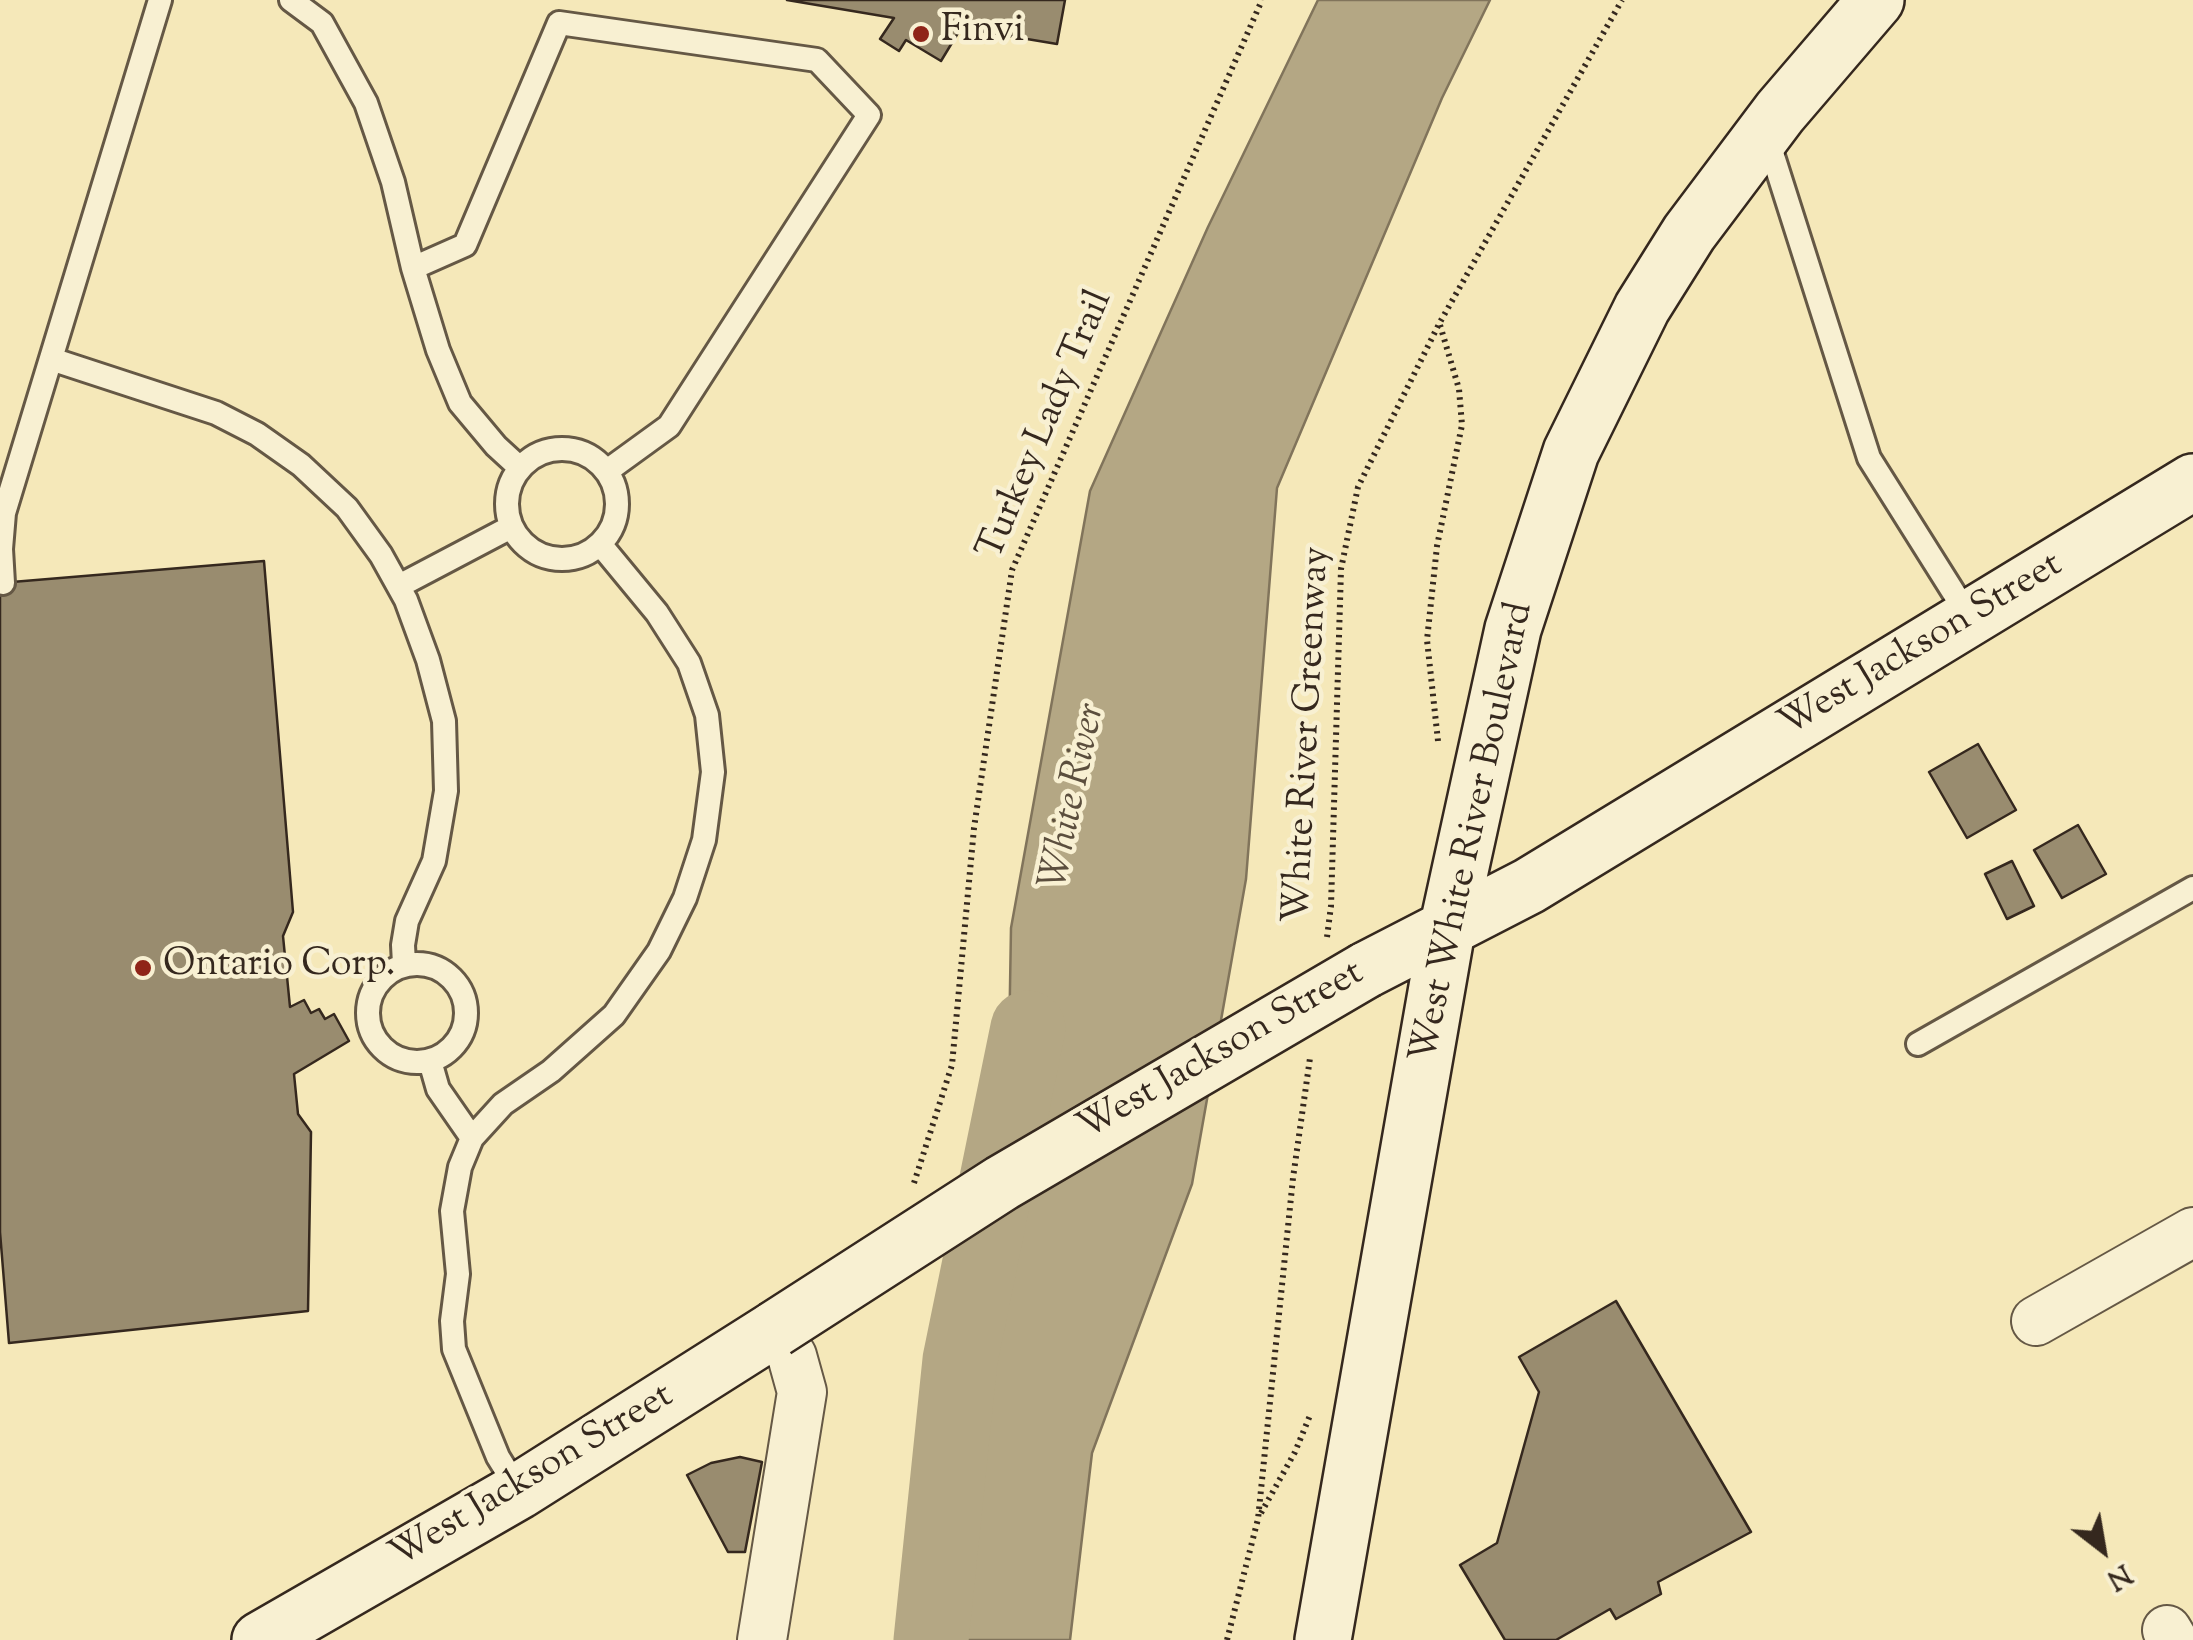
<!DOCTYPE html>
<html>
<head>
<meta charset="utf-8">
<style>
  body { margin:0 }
  #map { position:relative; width:2193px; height:1640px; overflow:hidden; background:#f5e8b9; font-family:"Sorts Mill Goudy",serif }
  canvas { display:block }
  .north { position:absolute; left:2053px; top:1500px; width:100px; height:100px; -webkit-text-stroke:8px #f8f0d2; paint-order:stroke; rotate:149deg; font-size:28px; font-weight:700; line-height:40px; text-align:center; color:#35281e }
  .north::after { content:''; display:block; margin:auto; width:35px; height:45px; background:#35281e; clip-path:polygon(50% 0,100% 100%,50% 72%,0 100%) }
</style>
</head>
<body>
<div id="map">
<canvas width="2193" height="1640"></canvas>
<div class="north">N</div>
</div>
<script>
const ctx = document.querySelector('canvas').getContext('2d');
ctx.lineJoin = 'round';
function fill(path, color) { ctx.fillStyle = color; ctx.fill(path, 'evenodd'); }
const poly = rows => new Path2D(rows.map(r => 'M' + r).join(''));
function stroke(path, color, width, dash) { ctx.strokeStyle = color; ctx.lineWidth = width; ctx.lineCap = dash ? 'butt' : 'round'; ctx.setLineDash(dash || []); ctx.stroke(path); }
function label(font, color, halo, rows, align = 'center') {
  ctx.font = font + ' "Sorts Mill Goudy",serif'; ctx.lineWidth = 9; ctx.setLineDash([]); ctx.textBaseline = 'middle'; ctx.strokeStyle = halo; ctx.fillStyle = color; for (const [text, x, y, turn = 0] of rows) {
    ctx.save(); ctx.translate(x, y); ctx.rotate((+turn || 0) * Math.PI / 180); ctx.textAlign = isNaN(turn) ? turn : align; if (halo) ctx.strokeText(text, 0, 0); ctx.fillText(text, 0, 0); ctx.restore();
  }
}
const water = poly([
  [1318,0,1490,0,1442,98,1277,488,1246,879,1192,1184,1092,1453,1070,1640,897,1640,917,1473,1005,1282,1011,928,1090,491,1208,227,1318,0]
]);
const river = poly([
  [931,1640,960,1360,1028,1028]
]);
const building = poly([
  [787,0,1065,0,1057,44,961,28,941,61,906,40,899,51,880,39,894,18,787,0],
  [264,561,293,912,283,936,290,1007,304,1000,311,1013,319,1009,325,1019,334,1014,349,1041,294,1074,298,1114,311,1132,308,1311,9,1343,0,1232,0,583,264,561],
  [1978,744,2016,810,1967,838,1929,772,1978,744],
  [2078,825,2106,874,2062,898,2034,850,2078,825],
  [2012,861,2034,906,2007,919,1985,874,2012,861],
  [1616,1301,1751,1532,1658,1582,1661,1594,1616,1619,1610,1609,1556,1640,1505,1640,1460,1565,1497,1543,1539,1392,1519,1357,1616,1301],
  [740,1457,762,1462,745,1552,728,1552,687,1475,711,1463,740,1457]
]);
const path = poly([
  [1438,741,1427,640,1437,546,1462,425,1459,389,1440,325],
  [1327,937,1331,906,1341,569,1358,487,1439,324,1622,0],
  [914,1183,952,1065,974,828,1012,570,1262,0],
  [1261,1513,1295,1452,1311,1413],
  [1227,1640,1258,1519,1293,1178,1310,1058]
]);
const lane = poly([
  [291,0,322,23,366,103,393,182,413,268,438,350,460,403,496,446,520,468],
  [1766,134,1869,458,1969,617],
  [413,268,465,245,559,23,817,60,869,115,669,426,607,471],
  [51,359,216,413,257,434,301,465,347,508,381,555,406,600,428,660,444,721,446,791,434,861,407,921,403,945,404,964],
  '507 504a55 55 0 1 1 110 0a55 55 0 1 1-110 0Z',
  [3,583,1,549,4,513,160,0],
  [399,586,511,527],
  '368 1013a49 49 0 1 1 98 0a49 49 0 1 1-98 0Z',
  [1918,1044,2193,888],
  [430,1061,438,1089,472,1138],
  [519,1491,498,1457,454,1349,452,1321,458,1274,452,1211,460,1167,472,1138,503,1104,551,1071,614,1015,659,951,685,898,704,840,713,772,707,715,689,663,657,613,600,544]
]);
const street = poly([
  [2036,1321,2193,1232],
  [2167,1630,2173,1640],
  [762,1640,802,1392,792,1356,775,1329]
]);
const secondary = poly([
  [1366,970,1529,886,2193,482],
  [260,1640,519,1491,775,1329],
  [1323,1640,1447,930,1513,629,1571,452,1642,308,1689,233,1780,112,1876,0]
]);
const secondaryBridge = poly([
  [775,1329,1002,1183,1366,970]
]);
const markers = [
  [921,34,10,"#8f2418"],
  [143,968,10,"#8f2418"]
];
const poiNames = [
  ["Finvi",941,34],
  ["Ontario Corp.",163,968]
];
const streetNames = [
  ["Turkey Lady Trail",1048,426,-67],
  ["West Jackson Street",1922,647,-31],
  ["White River Greenway",1310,735,-87],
  ["West White River Boulevard",1475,833,-78],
  ["West Jackson Street",1222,1053,-30],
  ["West Jackson Street",533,1478,-31]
];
const waterNames = [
  ["White River",1076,797,-78]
];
fill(water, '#b4a784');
stroke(water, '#81745b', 2.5);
stroke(river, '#b4a784', 75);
fill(building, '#998c6f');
stroke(building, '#35281e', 2.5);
stroke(lane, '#655845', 28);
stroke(street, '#655845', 52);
stroke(secondary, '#35281e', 60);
stroke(path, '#35281e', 6, [2.5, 5]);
stroke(lane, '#f8f0d2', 22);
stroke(street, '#f8f0d2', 48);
stroke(secondary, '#f8f0d2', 55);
stroke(secondaryBridge, '#35281e', 60, []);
stroke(secondaryBridge, '#f8f0d2', 55);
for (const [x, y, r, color] of markers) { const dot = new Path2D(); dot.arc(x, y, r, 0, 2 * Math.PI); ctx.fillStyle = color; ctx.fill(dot); stroke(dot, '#f8f0d2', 4); }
label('38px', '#35281e', '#f8f0d2', poiNames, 'left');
label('38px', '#35281e', '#f8f0d2', streetNames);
label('italic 40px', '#5b4e3d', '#f8f0d2', waterNames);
</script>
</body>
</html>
